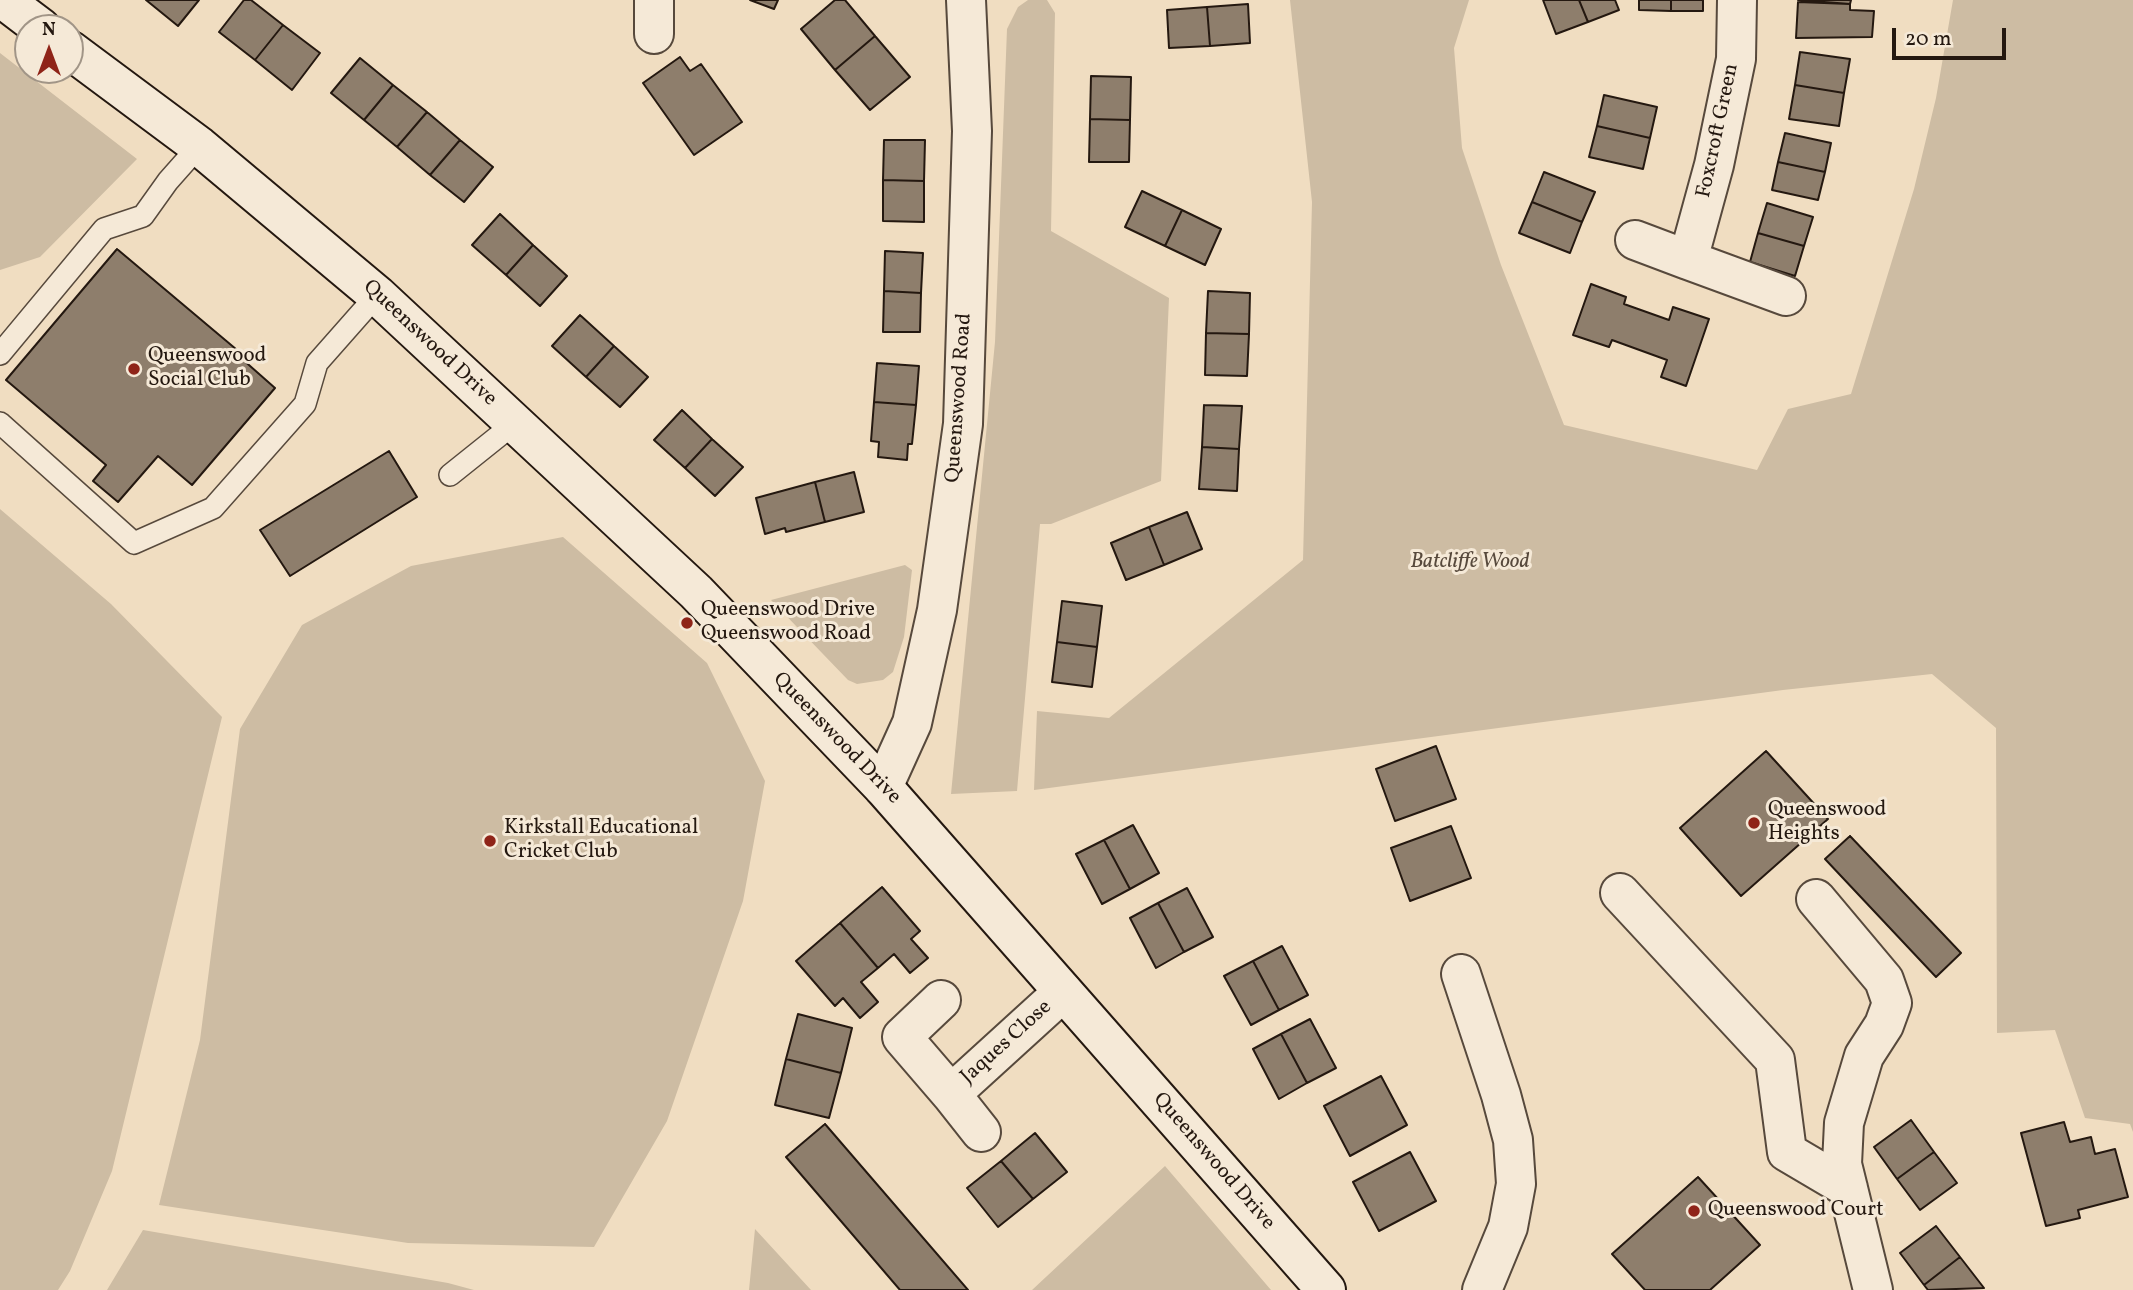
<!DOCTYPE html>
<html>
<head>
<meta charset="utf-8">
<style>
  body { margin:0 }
  #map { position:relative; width:2133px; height:1290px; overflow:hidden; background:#f0ddc1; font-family:Vollkorn,serif }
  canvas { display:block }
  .north { position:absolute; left:14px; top:14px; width:70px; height:70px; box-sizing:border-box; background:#f5e9d7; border:2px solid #a19587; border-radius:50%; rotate:0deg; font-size:19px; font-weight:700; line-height:28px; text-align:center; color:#241810 }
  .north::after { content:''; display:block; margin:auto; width:24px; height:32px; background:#8f2418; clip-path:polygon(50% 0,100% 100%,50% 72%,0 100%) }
  .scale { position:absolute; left:1892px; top:28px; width:114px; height:32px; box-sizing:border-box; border:4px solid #241810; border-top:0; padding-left:9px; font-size:21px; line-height:24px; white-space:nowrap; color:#241810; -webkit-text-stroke:5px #f5e9d7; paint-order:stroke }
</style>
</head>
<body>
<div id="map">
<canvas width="2133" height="1290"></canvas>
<div class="north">N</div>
<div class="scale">20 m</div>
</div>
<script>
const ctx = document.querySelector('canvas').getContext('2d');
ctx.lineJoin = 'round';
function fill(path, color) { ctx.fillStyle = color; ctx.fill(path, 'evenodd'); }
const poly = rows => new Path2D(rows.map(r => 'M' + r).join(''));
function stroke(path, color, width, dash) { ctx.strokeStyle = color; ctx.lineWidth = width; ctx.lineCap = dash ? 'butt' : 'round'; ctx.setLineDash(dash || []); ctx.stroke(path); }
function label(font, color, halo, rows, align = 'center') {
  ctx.font = font + ' Vollkorn,serif'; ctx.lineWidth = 6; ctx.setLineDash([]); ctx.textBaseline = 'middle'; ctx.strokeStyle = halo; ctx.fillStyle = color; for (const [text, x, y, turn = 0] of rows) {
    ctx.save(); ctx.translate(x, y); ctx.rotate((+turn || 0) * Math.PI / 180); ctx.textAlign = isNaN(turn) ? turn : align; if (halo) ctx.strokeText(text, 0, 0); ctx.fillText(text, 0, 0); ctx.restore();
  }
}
const green = poly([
  [1028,0,1047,0,1055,13,1051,231,1169,298,1161,481,1051,524,1040,524,1017,791,951,794,995,342,1007,29,1018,7],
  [1290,0,1469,0,1454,48,1462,148,1501,265,1564,425,1757,470,1788,409,1851,394,1914,189,1936,98,1953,0,2133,0,2133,1132,2130,1124,2085,1118,2055,1030,1997,1033,1996,728,1932,674,1783,690,1034,790,1037,711,1109,718,1303,560,1312,202],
  [0,53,137,159,40,257,0,270],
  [0,509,111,604,222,717,112,1171,70,1271,58,1290,0,1290],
  [563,537,707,663,765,781,743,901,667,1121,594,1247,408,1243,159,1205,200,1040,240,729,302,625,411,566],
  [905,565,912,570,904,637,893,672,883,680,857,684,848,680,771,600],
  [1165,1166,1271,1290,1032,1290],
  [755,1229,811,1290,749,1290],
  [143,1230,448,1283,474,1290,107,1290]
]);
const building = poly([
  [146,0,199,0,178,26,146,0],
  [244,0,251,0,283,25,255,60,219,32,244,0],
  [750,0,778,0,774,9,750,0],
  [835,0,845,0,875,36,835,70,801,29,835,0],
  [1543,0,1579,0,1588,22,1556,34,1543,0],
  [1579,0,1615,0,1619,10,1588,22,1579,0],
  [1639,0,1671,0,1671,11,1639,10,1639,0],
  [1671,0,1703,0,1703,11,1671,11,1671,0],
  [1798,0,1851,0,1850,4,1798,0],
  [1798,2,1850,4,1850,10,1874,11,1872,37,1796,38,1798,2],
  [1248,4,1250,43,1210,46,1207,7,1248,4],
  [1207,7,1210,46,1169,48,1167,10,1207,7],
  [283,25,320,53,292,90,255,60,283,25],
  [875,36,910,77,870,110,835,70,875,36],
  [1800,52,1850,59,1844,93,1795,85,1800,52],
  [680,57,690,71,701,64,742,122,694,155,643,83,680,57],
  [360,58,393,85,364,120,331,93,360,58],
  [1091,76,1131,77,1130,120,1090,119,1091,76],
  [393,85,427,112,397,147,364,120,393,85],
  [1795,85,1844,93,1839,126,1789,119,1795,85],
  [1604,95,1657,107,1650,138,1597,126,1604,95],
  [427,112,460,140,430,175,397,147,427,112],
  [1090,119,1130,120,1129,162,1089,162,1090,119],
  [1597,126,1650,138,1643,169,1589,157,1597,126],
  [1785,133,1831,143,1825,172,1778,162,1785,133],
  [460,140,493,167,464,202,430,175,460,140],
  [884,140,925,140,924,181,883,180,884,140],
  [1778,162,1825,172,1818,200,1772,190,1778,162],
  [1544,172,1595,192,1582,222,1532,202,1544,172],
  [883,180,924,181,924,222,883,221,883,180],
  [1142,191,1182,210,1165,246,1125,227,1142,191],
  [1532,202,1582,222,1570,253,1519,233,1532,202],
  [1767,203,1813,217,1804,246,1758,233,1767,203],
  [1182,210,1221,229,1205,265,1165,246,1182,210],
  [500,214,533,245,506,275,472,245,500,214],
  [1758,233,1804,246,1795,276,1750,262,1758,233],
  [533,245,567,276,540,306,506,275,533,245],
  [117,249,243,355,241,358,275,388,192,485,158,456,118,502,93,481,106,465,6,380,117,249],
  [885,251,923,253,921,293,884,291,885,251],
  [1591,284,1626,297,1624,304,1669,320,1673,307,1709,319,1686,386,1661,377,1667,360,1612,340,1609,347,1573,335,1591,284],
  [884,291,921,293,920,332,883,332,884,291],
  [1208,291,1250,293,1249,334,1206,333,1208,291],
  [580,315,614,346,586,377,552,346,580,315],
  [1206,333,1249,334,1247,376,1205,375,1206,333],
  [614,346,648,377,620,407,586,377,614,346],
  [877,363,919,366,916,405,874,402,877,363],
  [874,402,916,405,912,444,908,444,907,460,878,457,879,442,871,441,874,402],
  [1204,405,1242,406,1239,449,1202,447,1204,405],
  [682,410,712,439,685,468,654,440,682,410],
  [712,439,743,467,715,496,685,468,712,439],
  [1202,447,1239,449,1237,491,1199,489,1202,447],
  [389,451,417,497,290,576,260,530,389,451],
  [854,472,864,512,825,522,815,482,854,472],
  [815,482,825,522,786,532,785,528,765,534,756,498,815,482],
  [1187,512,1202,549,1164,565,1149,527,1187,512],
  [1149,527,1164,565,1126,580,1111,543,1149,527],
  [1062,601,1102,606,1097,647,1057,642,1062,601],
  [1057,642,1097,647,1092,687,1052,682,1057,642],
  [1436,746,1456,799,1395,821,1376,769,1436,746],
  [1766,751,1828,819,1741,896,1680,828,1766,751],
  [1133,825,1159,873,1130,889,1104,840,1133,825],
  [1451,826,1471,878,1410,901,1391,848,1451,826],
  [1850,836,1961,953,1936,977,1825,859,1850,836],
  [1104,840,1130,889,1102,904,1076,854,1104,840],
  [882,887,920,931,911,939,928,958,910,973,894,954,878,968,840,923,882,887],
  [1187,888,1213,937,1184,952,1158,903,1187,888],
  [1158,903,1184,952,1156,968,1130,918,1158,903],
  [840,923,878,968,861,982,878,1002,860,1018,843,998,835,1006,796,961,840,923],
  [1282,946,1308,995,1279,1010,1253,961,1282,946],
  [1253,961,1279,1010,1251,1025,1224,976,1253,961],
  [798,1014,852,1028,841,1073,786,1059,798,1014],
  [1310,1019,1336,1068,1307,1083,1281,1034,1310,1019],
  [1281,1034,1307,1083,1279,1099,1253,1049,1281,1034],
  [786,1059,841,1073,829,1118,775,1105,786,1059],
  [1381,1076,1407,1125,1350,1156,1324,1106,1381,1076],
  [1911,1120,1934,1152,1897,1179,1874,1147,1911,1120],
  [2064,1122,2070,1142,2091,1137,2095,1154,2115,1149,2128,1197,2078,1210,2080,1218,2046,1226,2021,1133,2064,1122],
  [825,1124,968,1290,900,1290,786,1157,825,1124],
  [1035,1133,1067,1172,1033,1199,1001,1161,1035,1133],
  [1410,1152,1436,1201,1379,1231,1353,1182,1410,1152],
  [1934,1152,1957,1183,1920,1210,1897,1179,1934,1152],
  [1001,1161,1033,1199,998,1227,967,1188,1001,1161],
  [1698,1177,1760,1245,1710,1290,1645,1290,1612,1254,1698,1177],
  [1936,1226,1960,1257,1924,1285,1900,1253,1936,1226],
  [1960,1257,1984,1288,1928,1290,1924,1285,1960,1257]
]);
const lane = poly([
  [0,354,104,229,143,216,168,181,199,146],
  [0,423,134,543,213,508,305,404,317,363,377,295],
  [450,475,515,423]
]);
const street = poly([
  [654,0,654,34],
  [1635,240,1688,260,1714,165,1736,59,1737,0],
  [1688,260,1786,296],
  [883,787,912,723,937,610,963,424,972,131,966,0],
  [1620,893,1775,1060,1787,1152,1848,1188],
  [1816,899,1884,980,1892,1003,1884,1025,1864,1056,1844,1123,1842,1164,1873,1290],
  [1461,974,1501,1095,1513,1140,1516,1184,1508,1227,1482,1290],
  [941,1000,902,1037,951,1094,1063,992],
  [951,1094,981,1132]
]);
const secondary = poly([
  [4,0,41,28],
  [70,50,199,146,377,295,696,592,883,787,1326,1290]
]);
const markers = [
  [134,369,7,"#8f2418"],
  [687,623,7,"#8f2418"],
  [1754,823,7,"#8f2418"],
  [490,841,7,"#8f2418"],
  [1694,1211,7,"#8f2418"]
];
const streetNames = [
  ["Foxcroft Green",1719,131,-78],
  ["Queenswood Drive",429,344,43],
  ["Queenswood Road",960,398,-86],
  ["Queenswood Drive",836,739,46],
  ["Jaques Close",1007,1043,-42],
  ["Queenswood Drive",1213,1162,49]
];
const poiNames = [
  ["Queenswood",148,357],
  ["Social Club",148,381],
  ["Queenswood Drive",701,611],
  ["Queenswood Road",701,635],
  ["Queenswood",1768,811],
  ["Heights",1768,835],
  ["Kirkstall Educational",504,829],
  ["Cricket Club",504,853],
  ["Queenswood Court",1708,1211]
];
const parkNames = [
  ["Batcliffe Wood",1470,563]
];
fill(green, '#cdbca3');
fill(building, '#8e7e6c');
stroke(building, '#241810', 2);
stroke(lane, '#57493c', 24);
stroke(street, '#57493c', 42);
stroke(secondary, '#241810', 42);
stroke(lane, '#f5e9d7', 21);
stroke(street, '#f5e9d7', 38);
stroke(secondary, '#f5e9d7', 38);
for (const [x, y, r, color] of markers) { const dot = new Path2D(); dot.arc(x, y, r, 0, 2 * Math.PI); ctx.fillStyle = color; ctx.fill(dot); stroke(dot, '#f5e9d7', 2.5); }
label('21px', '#241810', '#f5e9d7', streetNames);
label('21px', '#241810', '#f5e9d7', poiNames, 'left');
label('italic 21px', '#57493c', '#f5e9d7', parkNames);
</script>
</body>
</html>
